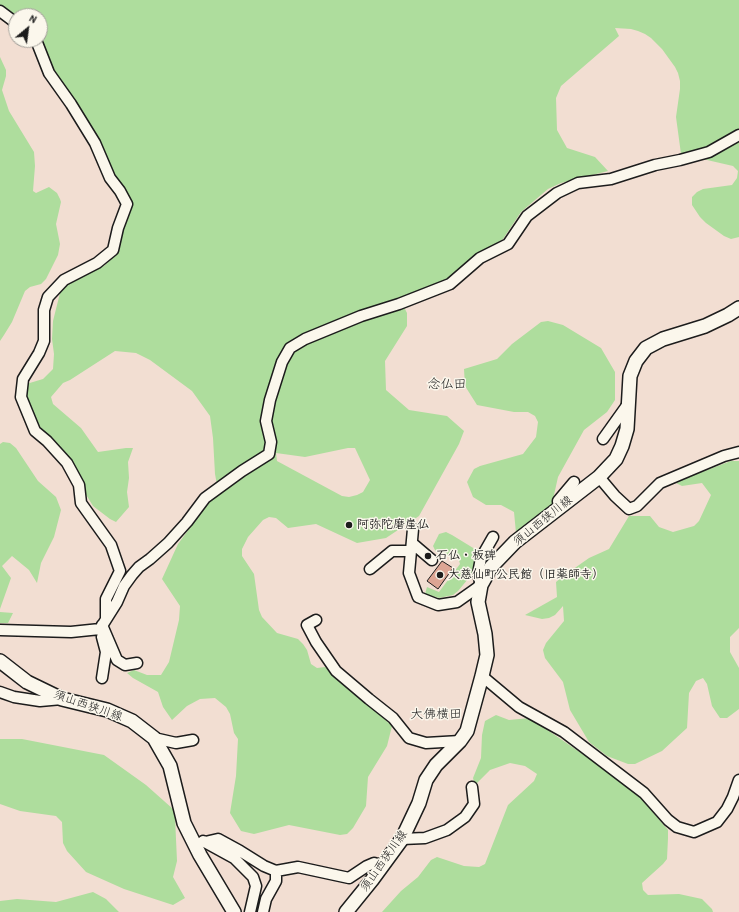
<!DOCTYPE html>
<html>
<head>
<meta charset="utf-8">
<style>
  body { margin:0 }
  #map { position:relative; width:739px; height:912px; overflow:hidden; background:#f2ded2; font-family:"Patrick Hand",sans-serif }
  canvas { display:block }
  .north { position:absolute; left:8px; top:8px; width:40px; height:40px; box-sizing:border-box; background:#fbf7ec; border:1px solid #a29f99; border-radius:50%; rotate:29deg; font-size:11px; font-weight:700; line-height:16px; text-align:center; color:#1c1c1c }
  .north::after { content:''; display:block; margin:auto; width:14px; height:18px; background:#1c1c1c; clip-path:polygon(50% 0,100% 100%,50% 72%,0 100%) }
</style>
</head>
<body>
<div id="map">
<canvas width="739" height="912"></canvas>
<div class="north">N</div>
</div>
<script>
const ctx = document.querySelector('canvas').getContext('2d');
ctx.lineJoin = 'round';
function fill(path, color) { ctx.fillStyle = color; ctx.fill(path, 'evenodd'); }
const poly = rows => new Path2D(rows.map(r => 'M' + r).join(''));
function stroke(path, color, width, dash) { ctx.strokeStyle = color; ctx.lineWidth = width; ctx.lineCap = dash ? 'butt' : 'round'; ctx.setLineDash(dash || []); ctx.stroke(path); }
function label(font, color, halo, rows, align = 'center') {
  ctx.font = font + ' "Patrick Hand","Klee One",sans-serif'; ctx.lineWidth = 3; ctx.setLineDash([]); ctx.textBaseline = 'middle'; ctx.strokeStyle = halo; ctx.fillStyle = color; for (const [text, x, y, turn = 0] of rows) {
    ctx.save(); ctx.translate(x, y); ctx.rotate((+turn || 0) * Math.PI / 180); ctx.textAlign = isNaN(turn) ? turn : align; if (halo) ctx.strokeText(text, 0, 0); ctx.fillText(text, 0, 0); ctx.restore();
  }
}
const green = poly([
  [0,0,739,0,739,237,731,239,724,236,706,223,700,217,692,205,692,197,697,192,703,189,732,185,737,178,738,171,733,166,681,154,676,117,680,89,680,81,678,73,675,67,662,49,651,38,645,34,638,31,631,29,615,28,619,36,561,86,556,98,557,130,567,148,595,157,608,171,561,183,548,189,521,212,503,239,442,282,406,295,404,307,407,313,407,326,385,361,386,390,409,410,447,416,464,431,459,444,419,516,386,538,357,543,316,524,288,528,276,518,269,517,263,520,248,537,242,549,242,556,254,574,259,610,262,617,277,633,298,639,303,644,307,650,311,664,317,668,325,667,350,687,392,726,387,746,368,777,366,806,353,828,347,834,340,835,289,825,254,834,241,831,230,813,236,776,238,739,234,733,230,714,226,707,215,698,200,699,187,706,172,720,163,707,158,692,133,678,127,673,134,670,147,675,161,675,169,662,179,620,180,606,162,579,178,544,218,490,215,474,213,438,210,416,192,391,150,360,136,353,115,351,70,380,63,383,51,397,53,404,81,428,98,452,126,448,133,448,128,462,129,478,127,492,129,507,116,522,110,519,93,506,85,493,74,465,45,435,23,400,23,385,43,379,53,369,54,354,52,339,53,321,60,293,74,276,86,268,104,266,119,251,127,193,101,159,53,74,40,40,40,16,17,16,0,5],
  [348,448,355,448,370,480,363,492,357,495,349,497,342,496,277,461,276,453,305,457],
  [0,57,6,70,6,76,2,90,9,111,34,152,35,166,33,191,36,193,49,187,57,193,60,199,61,202,56,224,60,244,58,255,46,279,41,284,30,287,25,291,12,322,4,335,0,341],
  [548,321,563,325,601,348,615,372,615,400,607,412,584,430,558,477,552,504,516,533,514,512,501,505,486,505,473,497,467,482,474,469,480,466,523,454,536,437,538,422,535,416,528,412,514,412,477,405,465,386,464,369,497,359,512,344,541,322],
  [3,442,10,443,16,448,38,481,56,497,61,510,54,537,41,563,37,583,29,570,12,556,2,566,11,578,0,609,0,444],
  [731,461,739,461,739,628,730,637,730,652,739,668,739,709,727,718,720,718,712,706,707,684,703,678,696,681,689,693,687,728,662,751,635,764,628,764,607,756,589,742,570,710,563,682,545,658,543,650,546,643,564,621,563,606,555,615,549,618,542,619,525,615,557,597,556,582,562,577,589,558,609,549,629,516,650,516,659,527,673,532,694,526,699,521,711,495,702,483,682,486,676,483,691,476],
  [446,532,452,535,483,554,483,561,458,591,453,595,439,598,425,594,427,587,439,592,460,564,458,557,436,552,433,546,439,534],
  [0,612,13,613,8,623,0,623],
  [496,715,509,720,530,718,632,788,668,830,668,838,667,859,663,864,642,883,643,890,648,895,679,894,702,899,712,909,713,912,382,912,401,891,418,877,431,860,437,857,464,866,479,867,485,864,508,805,534,781,537,774,525,766,510,763,490,770,475,785,473,778,481,758,482,735,485,721],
  [0,739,22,739,104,755,146,785,173,809,175,817,177,861,173,877,185,898,173,905,124,889,86,872,67,851,63,843,62,822,56,816,20,811,0,804],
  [93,892,106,899,119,912,0,912,0,901,17,899,56,902]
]);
const building = poly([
  [442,561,453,568,438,589,427,581,442,561]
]);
const minor = poly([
  [0,11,16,23],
  [36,40,49,73,71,104,95,143,110,178,120,191,127,204,118,228,113,250,97,263,64,280,48,297,44,310,44,341,39,353,23,379,21,397,35,431,47,441,67,463,79,485,81,503,111,545,120,571,106,599,106,619],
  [603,439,628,404],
  [599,477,615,496,629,509,637,506,660,483,724,456,739,452],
  [559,508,558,501,574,482],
  [413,529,409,573,418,597,438,605,457,602,481,585,478,574,481,558,493,537],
  [412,543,432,560],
  [370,569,392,551,411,551],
  [316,620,307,625,316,642,336,671,369,699,393,718,409,738,426,743,460,741],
  [102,625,117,660,125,665,137,663],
  [0,630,71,632,100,629,117,602,124,586,132,575,139,567,150,559,168,543,187,522,205,498,242,471,269,454,271,442,266,421,270,400,282,362,290,348,305,339,361,316,399,304,450,284,480,258,508,244,527,216,557,193,578,183,611,179,655,165,680,160,709,152,739,135],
  [102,637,106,652,102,678],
  [482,676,519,707,564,732,644,793,668,820,677,827,694,832,717,822,727,809,733,797,739,780],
  [0,692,14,697,40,701,62,699],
  [154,738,176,743,193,740],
  [402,839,425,838,447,830,465,817,474,804,472,787],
  [203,841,234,858,253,877,256,886,250,912],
  [205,842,218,839,240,851,264,866,276,871,298,867,349,878,367,866,374,863,383,866],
  [263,912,266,899,276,881,276,871]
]);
const major = poly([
  [0,661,27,682,62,699,107,710,132,721,154,738,170,766,184,823,200,855,234,912],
  [346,912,372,880,402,839,419,803,426,780,436,765,460,741,467,731,482,676,487,655,485,634,478,602,481,585,491,567,515,542,599,477,616,459,622,446,627,429,630,376,636,361,646,348,663,339,705,326,728,315,739,308]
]);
const markers = [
  [349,525,4,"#1c1c1c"],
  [428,556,4,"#1c1c1c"],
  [440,575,4,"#1c1c1c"]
];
const streetNames = [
  ["須山西狭川線",543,521,-39],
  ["須山西狭川線",88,706,19],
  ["須山西狭川線",384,861,-55]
];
const poiNames = [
  ["阿弥陀磨崖仏",357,525],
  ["石仏・板碑",436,556],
  ["大慈仙町公民館（旧薬師寺）",448,575]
];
const neighbourhoodNames = [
  ["念仏田",447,385],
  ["大佛横田",436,715]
];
fill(green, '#aedd9d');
fill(building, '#dca594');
stroke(building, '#1c1c1c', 1);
stroke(minor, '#1c1c1c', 13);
stroke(major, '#1c1c1c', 16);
stroke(minor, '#fbf7ec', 10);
stroke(major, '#fbf7ec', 13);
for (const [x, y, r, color] of markers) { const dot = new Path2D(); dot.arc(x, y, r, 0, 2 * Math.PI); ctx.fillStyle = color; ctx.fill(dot); stroke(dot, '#fbf7ec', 1.5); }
label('12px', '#1c1c1c', '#fbf7ec', streetNames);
label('bold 12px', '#1c1c1c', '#fbf7ec', poiNames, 'left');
label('13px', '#1c1c1c', '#fbf7ec', neighbourhoodNames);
</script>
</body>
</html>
